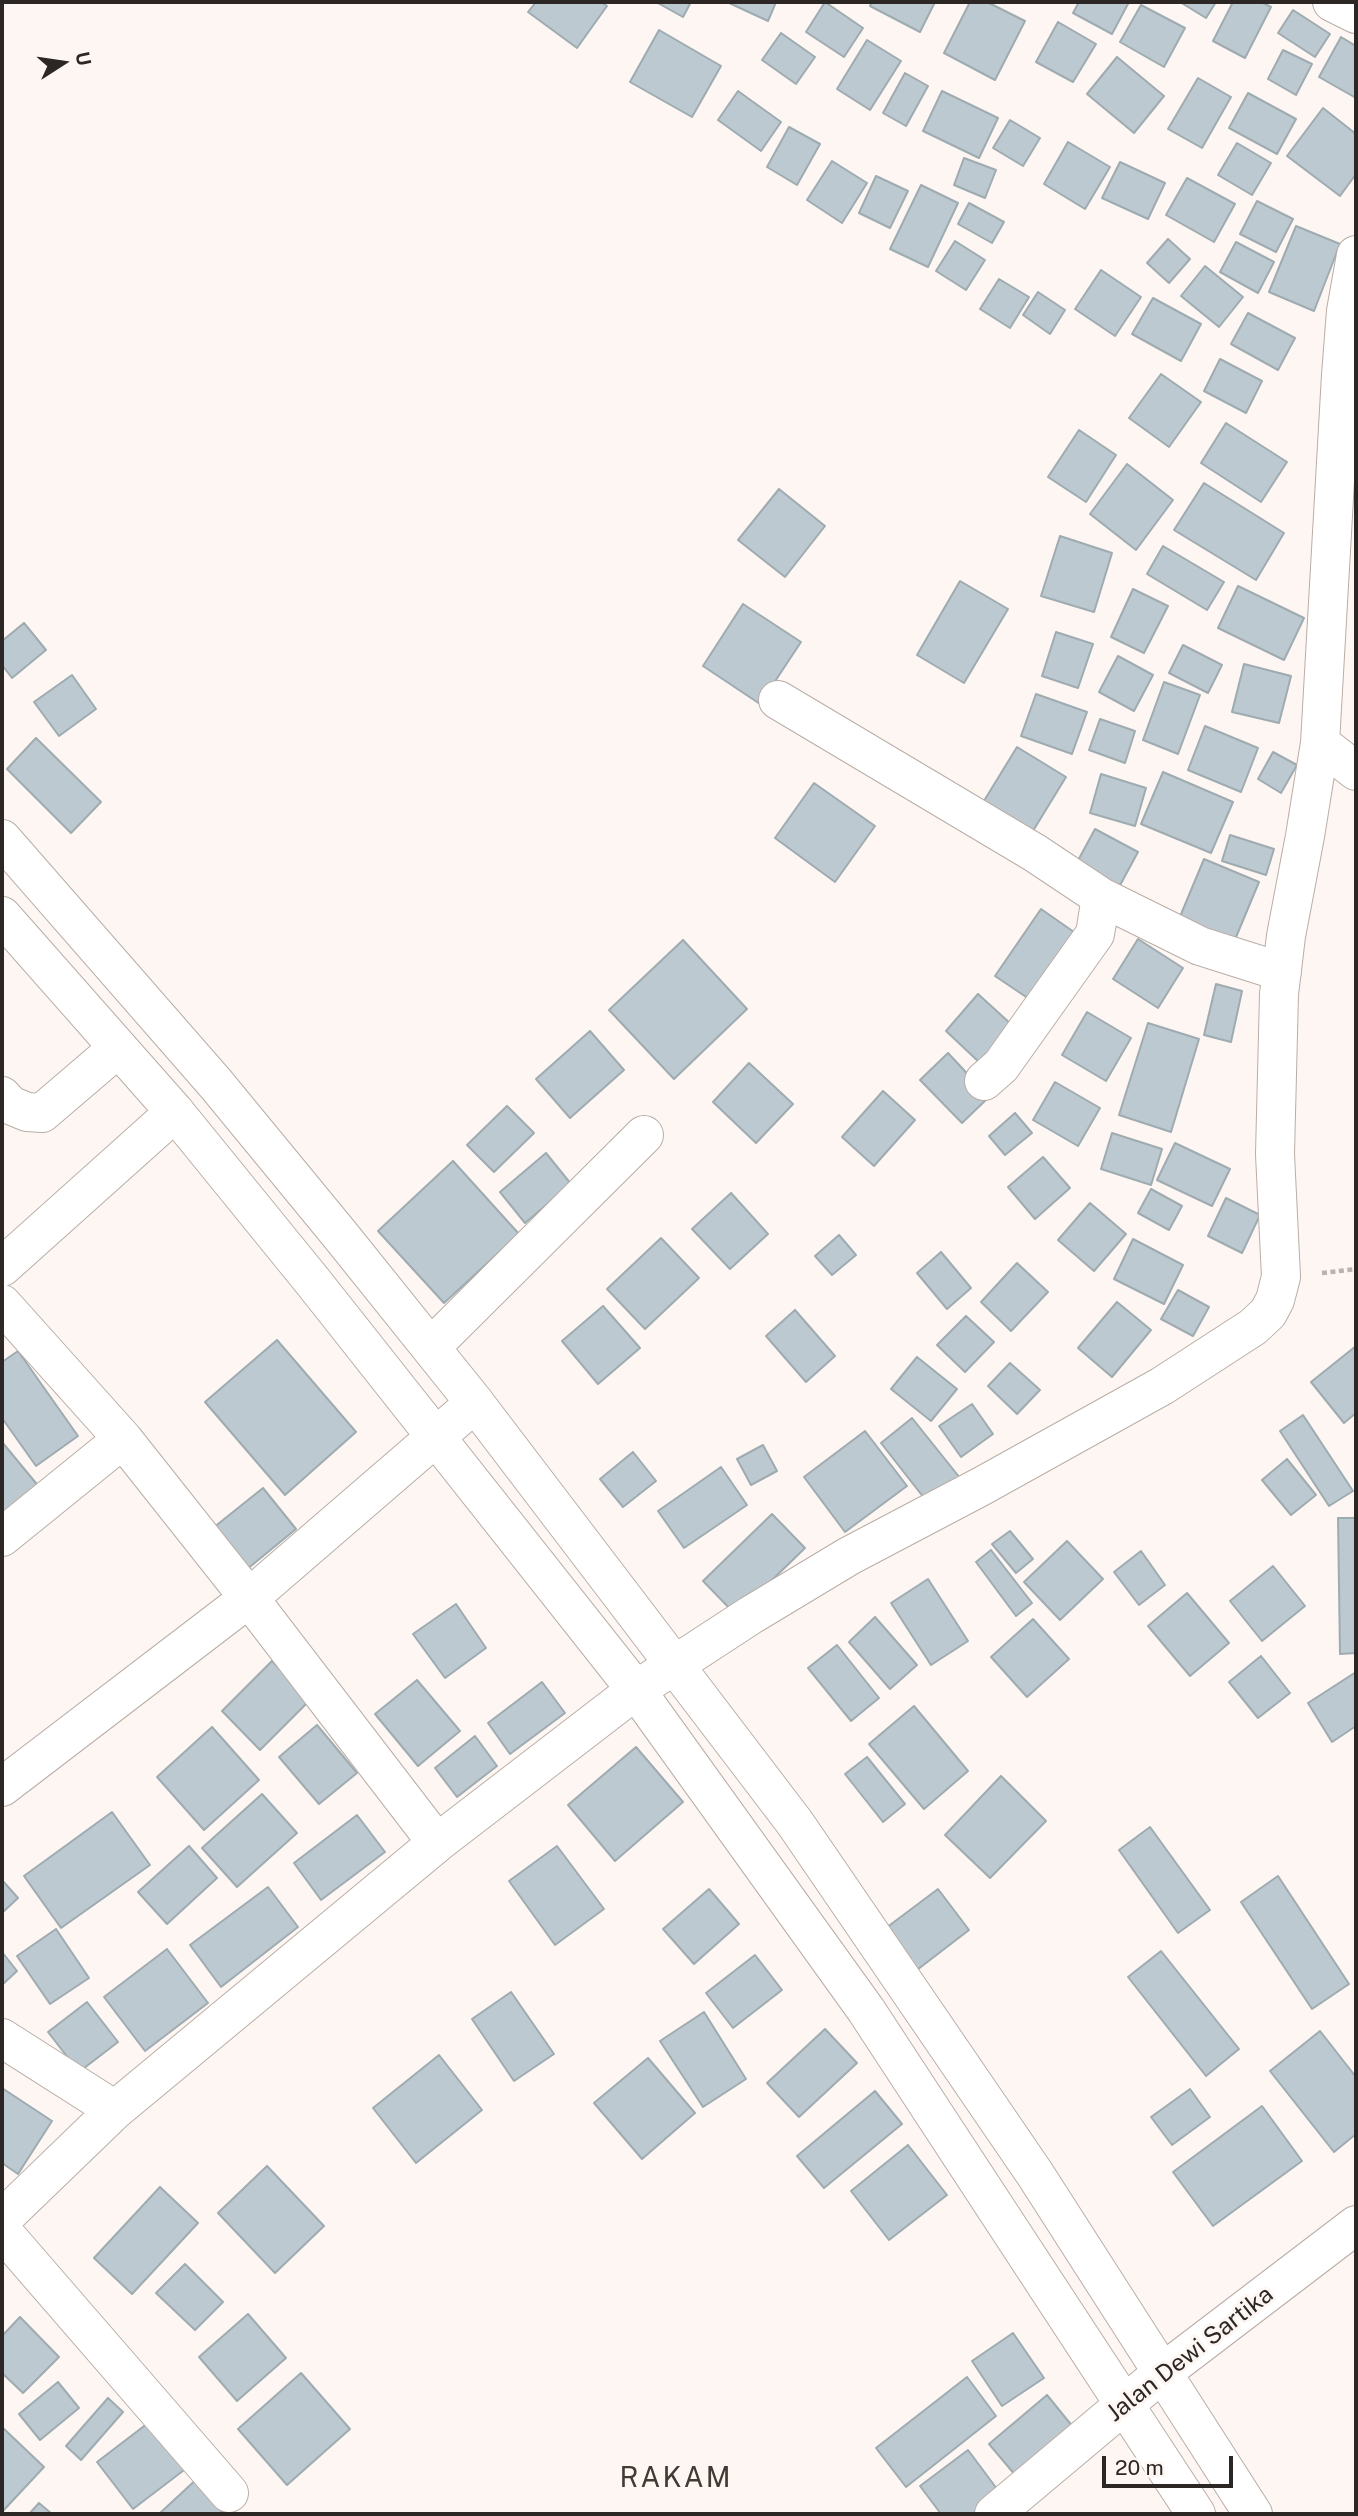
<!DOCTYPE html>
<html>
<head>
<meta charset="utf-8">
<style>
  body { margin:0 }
  #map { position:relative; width:1358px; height:2516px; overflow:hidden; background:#fdf6f2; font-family:"Public Sans",sans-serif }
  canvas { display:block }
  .frame { position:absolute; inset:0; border:4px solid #2c2725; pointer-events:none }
  .north { position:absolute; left:28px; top:28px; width:70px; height:70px; -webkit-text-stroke:5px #fdf6f2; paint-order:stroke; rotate:78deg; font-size:19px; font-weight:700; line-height:28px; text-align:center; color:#2c2725 }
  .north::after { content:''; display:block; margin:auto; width:24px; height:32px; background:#2c2725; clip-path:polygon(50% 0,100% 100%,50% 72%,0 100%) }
  .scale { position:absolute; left:1102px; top:2456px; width:131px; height:32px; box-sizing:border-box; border:4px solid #2c2725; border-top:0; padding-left:9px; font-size:21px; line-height:24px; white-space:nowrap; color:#2c2725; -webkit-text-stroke:5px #fdf6f2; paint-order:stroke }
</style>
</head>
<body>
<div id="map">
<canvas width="1358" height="2516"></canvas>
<div class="frame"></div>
<div class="north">U</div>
<div class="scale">20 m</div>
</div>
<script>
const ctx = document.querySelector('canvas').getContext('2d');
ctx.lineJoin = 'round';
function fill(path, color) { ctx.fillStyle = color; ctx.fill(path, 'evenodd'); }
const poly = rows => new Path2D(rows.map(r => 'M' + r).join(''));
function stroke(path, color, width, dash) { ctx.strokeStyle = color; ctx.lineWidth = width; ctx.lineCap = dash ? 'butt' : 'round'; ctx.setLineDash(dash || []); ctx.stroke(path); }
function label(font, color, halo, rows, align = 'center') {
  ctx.font = font + ' "Public Sans",sans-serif'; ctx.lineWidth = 6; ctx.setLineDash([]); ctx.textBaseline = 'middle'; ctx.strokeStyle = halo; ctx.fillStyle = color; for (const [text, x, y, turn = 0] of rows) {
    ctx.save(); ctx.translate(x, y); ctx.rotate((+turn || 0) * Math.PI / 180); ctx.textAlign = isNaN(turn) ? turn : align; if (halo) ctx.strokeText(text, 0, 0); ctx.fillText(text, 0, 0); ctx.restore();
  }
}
const building = poly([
  [536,2,601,2,607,6,577,48,528,12,536,2],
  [656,2,691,2,683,17,656,2],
  [727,2,776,2,768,21,727,2],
  [825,2,863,28,844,57,806,32,825,2],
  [872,2,935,2,920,32,870,6,872,2],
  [970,2,987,2,1025,21,995,80,944,53,970,2],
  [1079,2,1129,2,1112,34,1073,13,1079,2],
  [1180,2,1216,2,1206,18,1180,2],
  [1233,2,1261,2,1271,7,1245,58,1213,41,1233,2],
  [1141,5,1185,28,1164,67,1120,42,1141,5],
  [1293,10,1330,34,1315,57,1278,33,1293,10],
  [1058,22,1096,44,1073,82,1036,62,1058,22],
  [659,30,721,66,692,117,630,82,659,30],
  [781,33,815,57,796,84,762,60,781,33],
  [1341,37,1356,46,1356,98,1319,77,1341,37],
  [867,40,901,61,870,110,837,89,867,40],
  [1283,50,1312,64,1296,95,1268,79,1283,50],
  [1117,57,1164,96,1134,133,1087,94,1117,57],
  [905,73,928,86,906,126,883,113,905,73],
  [1198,78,1231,97,1202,148,1168,129,1198,78],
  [738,91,781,122,761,151,718,120,738,91],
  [942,91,998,118,979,158,923,131,942,91],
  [1248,93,1296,119,1277,154,1229,128,1248,93],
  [1323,108,1356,134,1356,174,1340,196,1287,156,1323,108],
  [1010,120,1040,138,1023,166,993,148,1010,120],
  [789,127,820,144,797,185,767,167,789,127],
  [1068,142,1110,167,1085,209,1044,184,1068,142],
  [1237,143,1271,163,1252,195,1218,175,1237,143],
  [964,158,996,170,985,198,954,185,964,158],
  [832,161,867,183,842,223,807,200,832,161],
  [1120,162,1165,183,1148,219,1102,198,1120,162],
  [876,176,908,191,890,228,859,213,876,176],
  [1187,178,1235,204,1214,242,1166,215,1187,178],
  [921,185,958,203,928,267,890,249,921,185],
  [1257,201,1293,219,1276,252,1240,234,1257,201],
  [969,203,1004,222,992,243,958,224,969,203],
  [1296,226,1340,244,1314,311,1269,292,1296,226],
  [1168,239,1190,259,1169,283,1147,263,1168,239],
  [955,241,985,260,966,290,936,271,955,241],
  [1236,242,1274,262,1258,293,1220,272,1236,242],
  [1205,266,1243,297,1219,327,1181,296,1205,266],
  [1101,270,1141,297,1115,336,1075,309,1101,270],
  [999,279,1029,297,1010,328,980,309,999,279],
  [1038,292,1065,310,1050,334,1023,315,1038,292],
  [1153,298,1201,324,1181,361,1132,334,1153,298],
  [1248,313,1295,338,1278,370,1231,344,1248,313],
  [1220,359,1262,381,1246,413,1204,391,1220,359],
  [1161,374,1201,402,1169,447,1129,418,1161,374],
  [1226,423,1287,462,1261,502,1201,463,1226,423],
  [1079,430,1116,455,1086,502,1048,477,1079,430],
  [1127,464,1173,500,1136,550,1090,514,1127,464],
  [1204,483,1284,533,1256,580,1174,530,1204,483],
  [779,489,825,526,785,577,738,540,779,489],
  [1060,536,1112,553,1094,612,1041,596,1060,536],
  [1163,546,1224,582,1207,610,1147,574,1163,546],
  [960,581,1008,609,964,683,917,655,960,581],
  [1238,586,1304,618,1284,660,1218,628,1238,586],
  [1133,589,1168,606,1144,653,1111,637,1133,589],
  [743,604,801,642,760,704,703,666,743,604],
  [24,623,46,650,12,678,2,665,2,641,24,623],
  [1056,632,1093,644,1078,688,1042,676,1056,632],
  [1183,645,1222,665,1208,693,1169,673,1183,645],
  [1118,656,1153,675,1134,711,1099,692,1118,656],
  [1244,664,1291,676,1279,723,1232,712,1244,664],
  [72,675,96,709,59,736,34,702,72,675],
  [1164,682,1200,695,1178,754,1143,740,1164,682],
  [1036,694,1087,712,1072,754,1021,736,1036,694],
  [1100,719,1135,731,1125,763,1089,750,1100,719],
  [1205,726,1258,748,1241,792,1188,770,1205,726],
  [36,738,101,802,71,833,7,769,36,738],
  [1017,747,1066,777,1028,839,979,809,1017,747],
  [1273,752,1297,765,1281,793,1258,779,1273,752],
  [1163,772,1233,802,1211,853,1141,824,1163,772],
  [1101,774,1146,788,1135,826,1090,813,1101,774],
  [814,783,875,826,835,882,775,838,814,783],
  [1095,829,1138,852,1118,889,1075,866,1095,829],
  [1230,835,1274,849,1266,875,1222,861,1230,835],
  [1204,859,1259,882,1234,942,1179,919,1204,859],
  [1041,909,1084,939,1038,1005,995,976,1041,909],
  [1138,939,1183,968,1158,1008,1113,979,1138,939],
  [683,940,747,1009,674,1079,609,1010,683,940],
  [1216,984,1242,991,1231,1042,1204,1035,1216,984],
  [978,994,1012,1025,980,1063,946,1031,978,994],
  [1087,1012,1131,1038,1106,1081,1062,1055,1087,1012],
  [1148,1023,1199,1039,1171,1132,1119,1115,1148,1023],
  [590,1031,624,1070,570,1118,536,1079,590,1031],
  [948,1053,989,1097,962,1123,920,1080,948,1053],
  [749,1063,793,1104,756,1143,713,1102,749,1063],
  [1055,1082,1100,1108,1078,1146,1033,1120,1055,1082],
  [883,1091,915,1120,874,1166,842,1137,883,1091],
  [507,1106,534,1133,494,1172,467,1145,507,1106],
  [1015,1113,1032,1133,1005,1155,989,1136,1015,1113],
  [1112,1133,1162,1149,1151,1185,1101,1169,1112,1133],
  [1175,1143,1230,1169,1212,1206,1157,1180,1175,1143],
  [546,1153,571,1184,525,1223,500,1192,546,1153],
  [1043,1157,1070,1188,1035,1219,1008,1187,1043,1157],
  [453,1161,519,1234,444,1303,378,1231,453,1161],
  [1151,1189,1182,1206,1169,1230,1138,1213,1151,1189],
  [731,1193,768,1234,730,1269,692,1229,731,1193],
  [1226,1198,1260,1215,1242,1253,1208,1236,1226,1198],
  [1090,1203,1126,1234,1094,1271,1058,1240,1090,1203],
  [839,1235,856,1255,832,1275,815,1256,839,1235],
  [661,1238,699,1278,645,1329,607,1289,661,1238],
  [1133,1239,1183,1265,1164,1304,1114,1279,1133,1239],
  [941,1252,971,1288,947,1309,917,1273,941,1252],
  [1017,1263,1048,1292,1011,1331,981,1302,1017,1263],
  [1178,1290,1209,1307,1193,1336,1161,1319,1178,1290],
  [1117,1302,1151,1330,1112,1377,1078,1348,1117,1302],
  [603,1306,640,1348,598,1384,562,1341,603,1306],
  [795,1310,835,1356,806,1382,766,1336,795,1310],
  [966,1316,994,1342,965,1372,937,1345,966,1316],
  [277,1340,356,1432,285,1495,205,1402,277,1340],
  [1356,1346,1356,1413,1344,1423,1311,1382,1356,1346],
  [18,1351,78,1436,36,1466,2,1418,2,1362,18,1351],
  [917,1357,957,1389,931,1421,891,1389,917,1357],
  [1010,1363,1040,1390,1017,1414,988,1386,1010,1363],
  [972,1404,993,1434,961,1457,939,1426,972,1404],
  [1303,1415,1353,1491,1329,1506,1280,1431,1303,1415],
  [912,1418,960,1478,928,1503,881,1443,912,1418],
  [865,1431,907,1486,845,1532,804,1477,865,1431],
  [2,1442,40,1488,2,1520,2,1442],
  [763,1445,777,1471,751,1485,737,1459,763,1445],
  [633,1452,656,1481,623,1507,600,1479,633,1452],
  [1287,1459,1316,1495,1291,1515,1262,1480,1287,1459],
  [721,1467,747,1505,684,1548,658,1511,721,1467],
  [263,1488,296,1529,246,1570,213,1528,263,1488],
  [772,1514,805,1548,736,1615,703,1581,772,1514],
  [1338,1518,1356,1518,1356,1653,1340,1654,1338,1518],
  [1010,1531,1033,1559,1016,1573,992,1544,1010,1531],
  [1067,1541,1103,1579,1060,1620,1024,1582,1067,1541],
  [991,1550,1032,1603,1016,1616,976,1562,991,1550],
  [1141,1551,1165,1585,1139,1605,1114,1572,1141,1551],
  [1273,1566,1305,1606,1262,1641,1230,1601,1273,1566],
  [928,1579,968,1641,931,1665,891,1603,928,1579],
  [1187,1593,1229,1643,1190,1676,1148,1626,1187,1593],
  [456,1604,486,1648,445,1678,413,1634,456,1604],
  [875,1617,917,1665,890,1689,849,1642,875,1617],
  [1033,1619,1069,1659,1027,1697,991,1657,1033,1619],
  [837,1645,879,1698,851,1721,808,1668,837,1645],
  [1261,1656,1290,1693,1258,1718,1229,1682,1261,1656],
  [272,1661,310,1700,260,1750,222,1711,272,1661],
  [1356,1672,1356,1726,1332,1742,1308,1703,1356,1672],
  [417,1680,460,1731,418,1766,375,1714,417,1680],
  [542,1682,565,1713,510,1754,488,1723,542,1682],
  [914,1706,968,1771,924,1809,869,1744,914,1706],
  [317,1725,357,1773,319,1804,279,1757,317,1725],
  [212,1727,259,1780,204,1830,157,1777,212,1727],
  [475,1736,497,1766,457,1797,435,1768,475,1736],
  [636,1747,683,1802,615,1861,568,1805,636,1747],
  [867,1757,905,1804,883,1822,845,1774,867,1757],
  [1001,1776,1046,1821,990,1878,945,1835,1001,1776],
  [262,1794,297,1833,237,1887,202,1848,262,1794],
  [112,1812,150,1865,61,1928,24,1876,112,1812],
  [357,1815,385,1852,321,1900,294,1863,357,1815],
  [1150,1827,1210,1910,1178,1933,1119,1850,1150,1827],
  [189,1846,217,1878,167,1924,138,1892,189,1846],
  [557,1846,604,1909,555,1945,509,1881,557,1846],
  [1278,1876,1349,1984,1312,2009,1241,1902,1278,1876],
  [2,1880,18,1898,2,1913,2,1880],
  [268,1887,298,1927,221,1987,190,1945,268,1887],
  [709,1889,739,1924,694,1964,663,1929,709,1889],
  [938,1889,969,1930,913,1973,882,1931,938,1889],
  [56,1929,89,1978,50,2004,17,1956,56,1929],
  [167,1949,208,2003,145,2051,104,1997,167,1949],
  [1161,1951,1239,2049,1206,2076,1128,1977,1161,1951],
  [2,1952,17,1971,2,1985,2,1952],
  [755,1955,782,1990,733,2028,706,1993,755,1955],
  [511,1992,554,2054,514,2081,472,2019,511,1992],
  [87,2002,118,2042,79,2072,48,2032,87,2002],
  [704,2012,746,2079,703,2107,660,2041,704,2012],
  [825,2029,857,2063,799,2117,767,2083,825,2029],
  [1320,2031,1356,2077,1356,2134,1334,2152,1270,2071,1320,2031],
  [439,2055,482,2110,416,2163,373,2108,439,2055],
  [648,2058,695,2113,642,2159,594,2103,648,2058],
  [2,2088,52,2121,18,2174,2,2163,2,2088],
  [1190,2089,1210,2117,1172,2145,1151,2117,1190,2089],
  [875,2091,902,2124,824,2188,797,2156,875,2091],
  [1262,2106,1302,2161,1213,2226,1173,2172,1262,2106],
  [908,2145,947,2195,889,2240,851,2191,908,2145],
  [267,2166,324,2226,275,2273,218,2213,267,2166],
  [160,2187,198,2223,132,2294,94,2258,160,2187],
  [185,2264,223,2302,195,2330,156,2293,185,2264],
  [248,2314,286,2358,237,2401,199,2357,248,2314],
  [20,2317,59,2357,23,2393,2,2373,2,2336,20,2317],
  [1013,2333,1044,2378,1002,2406,972,2361,1013,2333],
  [301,2373,350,2429,287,2485,238,2429,301,2373],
  [967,2377,996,2416,906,2487,876,2448,967,2377],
  [58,2382,79,2408,40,2440,19,2414,58,2382],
  [1047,2395,1073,2427,1016,2476,989,2444,1047,2395],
  [108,2398,123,2412,81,2460,66,2446,108,2398],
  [152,2420,188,2467,133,2509,97,2462,152,2420],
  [2,2427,44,2467,2,2512,2,2427],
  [968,2450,1000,2493,972,2514,941,2514,920,2486,968,2450],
  [200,2476,228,2506,219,2514,159,2514,200,2476],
  [39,2503,52,2514,29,2514,39,2503]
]);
const path = poly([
  [1322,1273,1356,1269]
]);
const minor = poly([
  [1332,2,1356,14],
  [778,700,1035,853,1101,897,1200,946,1282,972],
  [1320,743,1356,771],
  [984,1081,1001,1066,1095,934,1101,897],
  [2,1096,10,1105,27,1112,42,1113,118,1048],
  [2,1267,175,1112],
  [2,1304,123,1439,249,1598,437,1843],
  [431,1347,644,1135],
  [2,1537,123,1439],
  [2,1787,249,1598,475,1403],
  [2,2038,115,2110],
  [2,2219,115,2110,437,1843,636,1690,751,1615,849,1556,982,1486,1162,1386,1253,1327,1268,1313,1275,1300,1281,1277,1275,1154,1279,994,1286,936,1305,836,1320,743,1341,375,1346,311,1356,255],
  [2,2231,229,2493],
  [994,2514,1162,2373,1356,2225]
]);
const major = poly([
  [2,839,216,1084,341,1236,475,1403,795,1823,1035,2174,1253,2514],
  [2,916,175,1112,314,1283,636,1690,866,2010,1196,2514]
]);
const streetNames = [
  ["Jalan Dewi Sartika",1190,2354,-38]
];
const quarterNames = [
  ["RAKAM",676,2478]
];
fill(building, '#bdc9d0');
stroke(building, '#9eabb0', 2);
stroke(minor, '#b9aea7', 40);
stroke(major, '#b9aea7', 40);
stroke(path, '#b9b2af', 4.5, [5, 3.5]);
stroke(minor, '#fff', 38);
stroke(major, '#fff', 38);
label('24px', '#2c2725', '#fdf6f2', streetNames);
ctx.letterSpacing = '2px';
label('28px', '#433a34', '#fdf6f2', quarterNames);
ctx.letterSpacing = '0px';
</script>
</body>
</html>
